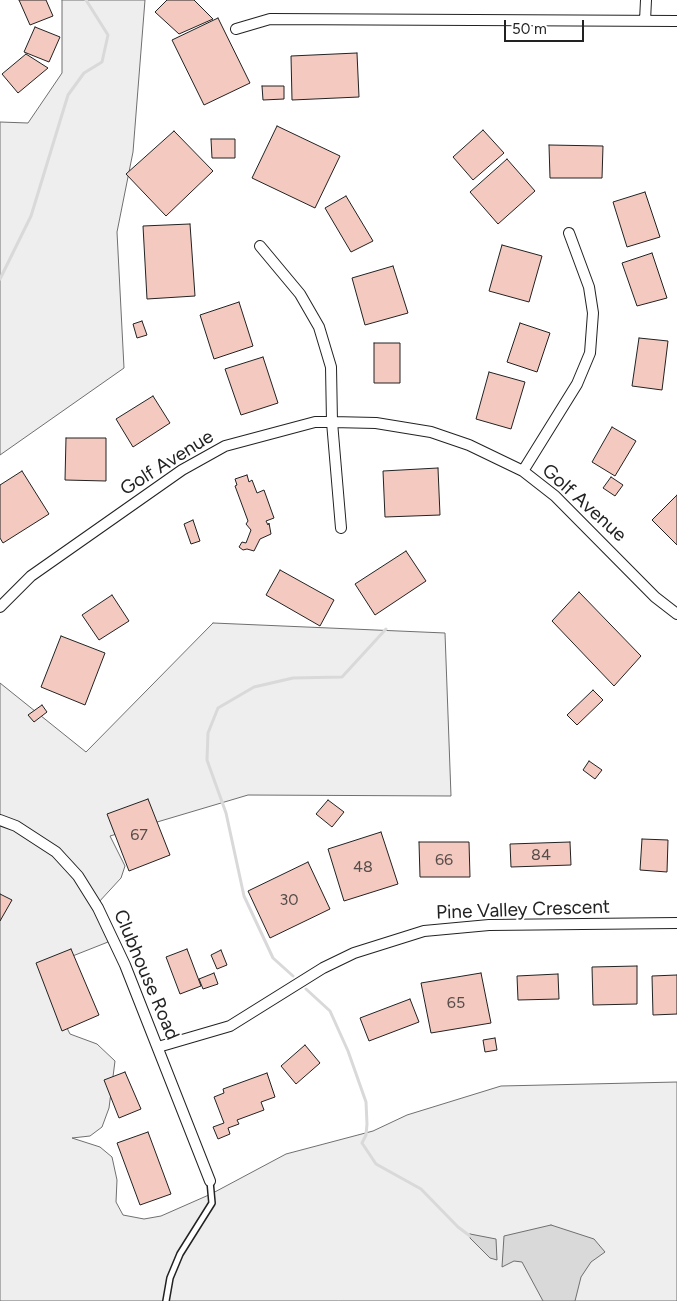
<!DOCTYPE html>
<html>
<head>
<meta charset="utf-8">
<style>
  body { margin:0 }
  #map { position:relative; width:677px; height:1301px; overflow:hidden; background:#fff; font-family:Figtree,sans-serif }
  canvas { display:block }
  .scale { position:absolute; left:504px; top:20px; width:80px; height:22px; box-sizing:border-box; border:2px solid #222; border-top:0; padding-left:6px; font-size:15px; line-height:18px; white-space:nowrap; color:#222; -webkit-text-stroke:4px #fff; paint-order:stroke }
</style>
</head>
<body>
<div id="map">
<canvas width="677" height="1301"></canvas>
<div class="scale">50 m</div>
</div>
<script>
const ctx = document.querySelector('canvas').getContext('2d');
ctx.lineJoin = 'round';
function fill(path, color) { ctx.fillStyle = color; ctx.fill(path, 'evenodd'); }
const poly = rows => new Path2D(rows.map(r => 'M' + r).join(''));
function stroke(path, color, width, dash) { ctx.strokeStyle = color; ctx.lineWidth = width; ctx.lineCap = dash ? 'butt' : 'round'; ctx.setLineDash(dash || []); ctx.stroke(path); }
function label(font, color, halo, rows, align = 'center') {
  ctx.font = font + ' Figtree,sans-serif'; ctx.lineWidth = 4; ctx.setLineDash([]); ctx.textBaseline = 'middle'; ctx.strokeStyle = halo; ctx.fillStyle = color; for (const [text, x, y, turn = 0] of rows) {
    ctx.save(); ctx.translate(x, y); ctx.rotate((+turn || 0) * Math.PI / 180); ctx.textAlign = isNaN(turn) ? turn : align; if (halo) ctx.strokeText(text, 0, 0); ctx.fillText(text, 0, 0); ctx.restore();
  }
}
const green = poly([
  [62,0,145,0,133,152,117,232,124,368,0,455,0,122,28,123,62,73,62,0],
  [213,623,445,633,451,796,248,795,110,836,125,866,121,878,98,903,110,929,108,942,65,959,58,1010,70,1034,97,1044,115,1061,109,1108,102,1127,90,1136,72,1138,100,1147,112,1157,117,1180,116,1202,123,1215,144,1219,161,1216,211,1194,286,1154,373,1131,407,1115,501,1086,677,1082,677,1301,0,1301,0,683,86,752,213,623]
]);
const water = poly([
  [551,1225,594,1239,605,1252,591,1262,581,1277,575,1301,543,1301,522,1262,514,1261,502,1267,504,1236,551,1225],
  [470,1234,496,1239,497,1260,490,1258,470,1238,470,1234]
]);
const stream = poly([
  [0,279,31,216,68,95,84,73,102,62,108,35,86,0],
  [293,976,273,958,244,896,226,813,207,760,208,733,218,708,254,687,293,678,342,677,386,629],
  [306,989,330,1011,348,1051,366,1102,367,1124,366,1135,362,1143,376,1164,421,1189,458,1227,470,1236]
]);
const building = poly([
  [19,0,46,0,53,16,30,25,19,0],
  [167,0,194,0,213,19,179,34,155,12,167,0],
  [218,18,250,83,204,105,172,40,218,18],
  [35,27,60,37,49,62,24,52,35,27],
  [357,53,359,97,292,100,291,56,357,53],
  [26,54,48,68,18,93,2,74,26,54],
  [262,86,284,86,284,99,263,100,262,86],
  [277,126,340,156,315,208,252,178,277,126],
  [483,130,504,153,473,180,453,157,483,130],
  [174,131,213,171,166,216,126,174,174,131],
  [211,139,235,139,235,158,212,158,211,139],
  [549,145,603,146,602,178,550,178,549,145],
  [507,159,535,191,498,224,470,192,507,159],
  [645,192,660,237,627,247,613,202,645,192],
  [346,196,373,241,351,252,325,208,346,196],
  [190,224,195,296,147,299,143,226,190,224],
  [502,245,542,256,529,302,489,291,502,245],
  [652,253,667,298,637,306,622,263,652,253],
  [393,266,408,313,365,325,352,278,393,266],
  [239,302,253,346,214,359,200,315,239,302],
  [142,321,147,335,137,338,133,324,142,321],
  [520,323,550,333,537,372,507,362,520,323],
  [639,338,668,341,662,390,632,386,639,338],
  [374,343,400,343,400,383,374,383,374,343],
  [263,357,278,403,241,415,225,369,263,357],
  [489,372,525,382,511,429,476,419,489,372],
  [153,396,170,423,133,447,116,419,153,396],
  [612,427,636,441,615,476,592,462,612,427],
  [66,438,106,438,106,481,65,480,66,438],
  [438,468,440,515,385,517,383,471,438,468],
  [22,471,49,514,3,543,0,538,0,485,22,471],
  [247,475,249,482,252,480,257,493,264,490,274,518,266,521,268,525,269,523,271,534,260,539,254,551,247,549,243,550,239,547,242,542,246,543,251,530,246,524,248,521,235,486,237,485,235,479,247,475],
  [611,477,623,485,615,496,603,488,611,477],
  [677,495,677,545,652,520,677,495],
  [193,520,200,541,191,544,184,524,193,520],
  [406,551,426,581,375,615,355,584,406,551],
  [280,570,334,600,320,626,266,595,280,570],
  [579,592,641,656,614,686,552,621,579,592],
  [112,595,129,621,99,640,82,615,112,595],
  [61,636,105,653,85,705,41,687,61,636],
  [593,690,603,700,577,725,567,715,593,690],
  [42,705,47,712,34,722,28,715,42,705],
  [589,761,602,770,595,779,583,770,589,761],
  [148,799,170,855,129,871,107,814,148,799],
  [328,800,344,812,332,827,316,814,328,800],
  [381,832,398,884,344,901,328,849,381,832],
  [642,839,668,840,667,872,640,870,642,839],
  [419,842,469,842,470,877,420,877,419,842],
  [570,842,571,865,511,867,510,844,570,842],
  [308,862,330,909,270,938,248,891,308,862],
  [0,894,12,900,0,921,0,894],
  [71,949,99,1015,62,1031,36,963,71,949],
  [187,949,201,986,180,994,166,957,187,949],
  [221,950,227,965,217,969,211,955,221,950],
  [637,966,637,1004,593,1005,592,967,637,966],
  [214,973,218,984,203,989,199,979,214,973],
  [481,973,491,1023,431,1033,421,983,481,973],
  [558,974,559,999,518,1000,517,976,558,974],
  [677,975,677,1014,653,1015,652,976,677,975],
  [410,999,419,1022,369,1041,360,1018,410,999],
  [495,1038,497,1050,485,1052,483,1040,495,1038],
  [305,1045,320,1063,296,1084,281,1066,305,1045],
  [125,1072,141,1109,119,1118,104,1080,125,1072],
  [267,1073,275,1097,261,1102,264,1110,237,1120,239,1124,228,1128,230,1134,218,1139,213,1127,224,1123,214,1097,224,1093,223,1089,267,1073],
  [148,1132,171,1194,140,1205,117,1143,148,1132]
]);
const lane = poly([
  [166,1301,170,1278,180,1254,212,1203,210,1181]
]);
const street = poly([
  [645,21,646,0],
  [236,29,270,19,677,21],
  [260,246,300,294,319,327,331,367,332,422,341,528],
  [523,471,577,384,590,353,593,313,589,287,569,233],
  [0,607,31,576,182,470,225,446,315,422,332,422,376,423,431,432,469,445,523,471,555,496,655,597,677,614],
  [0,820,16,826,56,852,78,876,98,908,125,965,210,1181],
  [158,1047,230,1026,323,968,354,953,424,931,489,925,677,923]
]);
const numberNames = [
  ["67",139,835],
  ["84",541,855],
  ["66",444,860],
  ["48",363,867],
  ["30",289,900],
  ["65",456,1003]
];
const streetNames = [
  ["Golf Avenue",167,463,-32],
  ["Golf Avenue",584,503,42],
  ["Pine Valley Crescent",523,910,-2],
  ["Clubhouse Road",146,975,67]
];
fill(green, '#eee');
stroke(green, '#6f6f6f', 1);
fill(water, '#d9d9d9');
stroke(water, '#6f6f6f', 1);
stroke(stream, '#d9d9d9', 3);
fill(building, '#f3c9c0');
stroke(building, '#222', 1);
stroke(lane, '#222', 8);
stroke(street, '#222', 12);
stroke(lane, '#fff', 5);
stroke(street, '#fff', 10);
label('16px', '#564c4a', null, numberNames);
label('19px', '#222', '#fff', streetNames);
</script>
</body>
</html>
